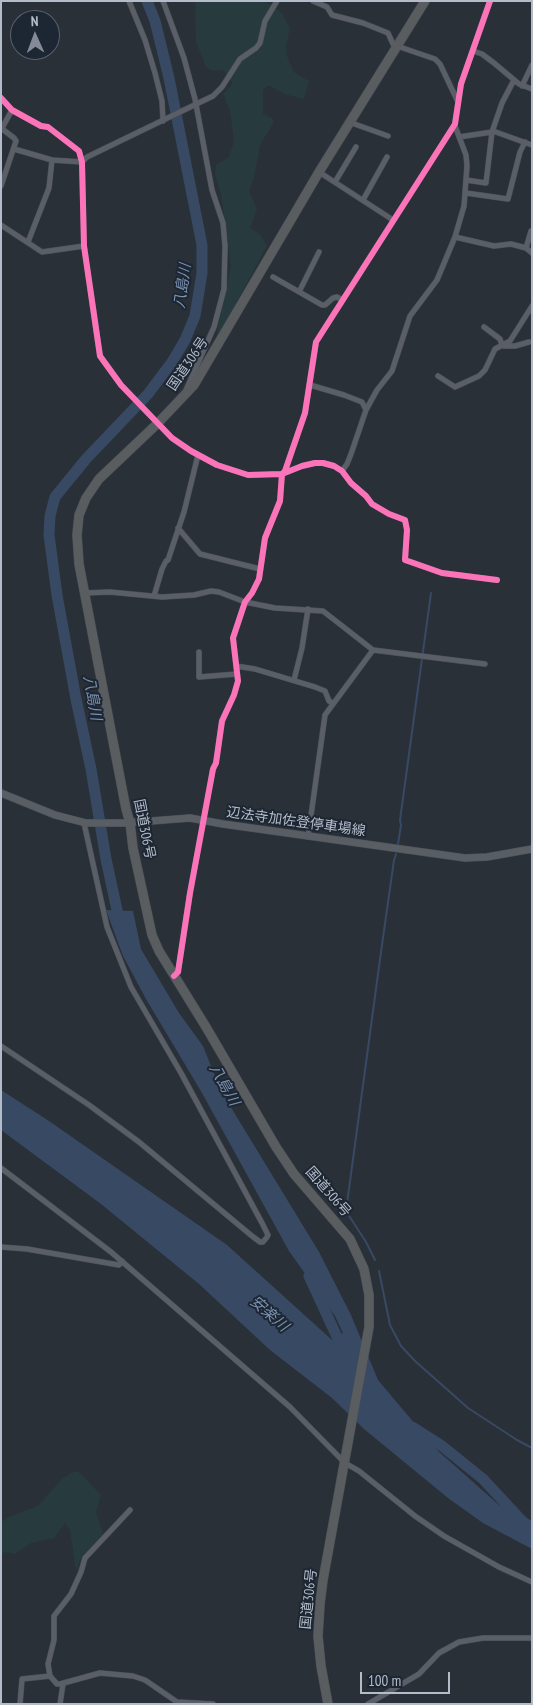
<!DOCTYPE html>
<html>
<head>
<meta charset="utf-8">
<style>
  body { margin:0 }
  #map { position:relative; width:533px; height:1705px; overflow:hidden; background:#2a3038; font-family:"PT Sans Narrow",sans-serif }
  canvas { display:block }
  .frame { position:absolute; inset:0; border:2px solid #b4bcc9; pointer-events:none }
  .north { position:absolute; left:10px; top:10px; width:50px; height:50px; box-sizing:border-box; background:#1d2633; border:1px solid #59626f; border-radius:50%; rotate:358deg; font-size:14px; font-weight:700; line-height:20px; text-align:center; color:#b4bcc9 }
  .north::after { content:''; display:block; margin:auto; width:18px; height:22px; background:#848b96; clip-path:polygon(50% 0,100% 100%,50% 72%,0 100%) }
  .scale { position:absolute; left:360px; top:1672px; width:90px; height:22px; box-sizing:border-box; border:2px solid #b4bcc9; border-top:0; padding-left:6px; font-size:15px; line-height:18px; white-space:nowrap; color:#b4bcc9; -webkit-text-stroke:4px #1d2633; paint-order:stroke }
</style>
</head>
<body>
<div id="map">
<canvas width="533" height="1705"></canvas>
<div class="frame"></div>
<div class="north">N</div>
<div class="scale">100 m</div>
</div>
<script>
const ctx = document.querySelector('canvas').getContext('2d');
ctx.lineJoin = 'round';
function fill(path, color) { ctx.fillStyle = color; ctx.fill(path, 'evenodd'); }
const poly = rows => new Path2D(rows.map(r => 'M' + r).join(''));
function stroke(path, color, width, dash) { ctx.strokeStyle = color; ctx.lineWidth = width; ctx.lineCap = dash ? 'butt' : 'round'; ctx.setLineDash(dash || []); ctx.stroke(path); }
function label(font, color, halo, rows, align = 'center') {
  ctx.font = font + ' "PT Sans Narrow","Noto Sans JP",sans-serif'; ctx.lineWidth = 4; ctx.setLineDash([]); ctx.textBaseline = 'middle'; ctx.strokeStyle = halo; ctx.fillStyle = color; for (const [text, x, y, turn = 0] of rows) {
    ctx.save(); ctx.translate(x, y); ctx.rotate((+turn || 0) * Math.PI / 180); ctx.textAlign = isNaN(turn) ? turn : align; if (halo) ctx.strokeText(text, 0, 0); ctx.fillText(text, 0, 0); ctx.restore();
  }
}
const green = poly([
  [195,1,265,1,282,13,290,28,286,47,287,56,294,72,309,81,304,99,284,94,272,87,267,86,263,90,263,114,272,118,274,122,260,145,254,178,249,191,257,209,250,228,260,234,267,246,217,338,217,331,231,267,221,194,215,175,216,165,229,157,234,141,230,111,223,94,233,83,223,70,213,71,206,67,196,42],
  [73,1472,78,1472,82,1475,101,1495,96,1512,103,1534,81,1558,76,1571,70,1530,65,1523,54,1538,31,1543,15,1554,6,1552,1,1554,1,1522,9,1517,38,1506,62,1479]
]);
const water = poly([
  [106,910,133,911,141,949,179,1013,203,1046,221,1091,319,1252,351,1315,378,1380,437,1450,499,1505,532,1521,532,1549,483,1523,448,1498,364,1429,332,1398,270,1350,199,1284,101,1204,1,1130,1,1090,49,1121,227,1245,332,1340,343,1333,335,1316,289,1251,202,1093,146,999,123,956]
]);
const stream = poly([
  [398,844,401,825,400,820,431,593],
  [375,1260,366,1242,346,1211,381,952,394,860,396,854],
  [379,1271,390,1325,401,1346,415,1361,468,1408,517,1440,532,1448]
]);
const river = poly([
  [120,924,106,859,91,769,76,699,57,595,49,535,50,516,55,497,86,459,148,394,172,362,185,340,195,316,202,273,202,245,169,78,155,21,147,1],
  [309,1276,343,1350],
  [412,1427,442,1446,483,1479,521,1520,532,1529]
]);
const street = poly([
  [129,1,145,40,155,73,162,101,163,121],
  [163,1,184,58,195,99,212,190,223,223,225,246,224,289,214,327,186,390],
  [313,1,327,7,332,15,363,23,388,33,393,44,397,46,435,59,440,64,458,102],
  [473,51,482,54,494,63,519,84,532,89],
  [522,86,532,65],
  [1,98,12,110,41,126,48,127,79,151,82,162,84,246,100,356,121,385,172,438,191,451,217,465,248,475,282,474,302,466,315,463,323,463,334,466,342,471,351,483,366,496,372,504,389,514,405,520,407,530,405,560,442,573,497,580],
  [349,122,388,136],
  [1,128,14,138,16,141,1,186],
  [2,128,12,110],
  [493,131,532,145],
  [459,137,492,132],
  [14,149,52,160],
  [319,172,393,220],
  [466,180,486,183,492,132,502,103,514,80],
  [335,182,356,147],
  [466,193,508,199,520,152,525,142],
  [363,200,387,157],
  [1,225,42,252,84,246],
  [455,237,494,246,511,244,526,248,532,253],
  [28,242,49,188,52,160,82,162,87,157,213,96,222,87,240,59,256,48,260,43,265,21,277,1],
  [526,248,531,231],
  [273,277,322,305,325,305,333,298,337,297,343,300],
  [299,292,319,252],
  [484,327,500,339,502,345,504,346,515,346,529,342],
  [438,376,455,387,479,376,485,370,495,349,510,341,532,306],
  [310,385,344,395,362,402,366,410],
  [342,471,347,464,351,454,366,410,377,390,392,371,410,316,437,280,455,237,464,206,467,166,466,155,455,126],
  [178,528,200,554,260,569],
  [85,593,110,592,162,597,194,595,211,591,219,592,245,602,275,608,323,611,373,650,485,664],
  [154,596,162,569,166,561,168,560,184,512,198,455],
  [199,652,199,677,237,674],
  [236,666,255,669,315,687,325,691,329,701,333,703],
  [294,680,302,648,308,609],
  [308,837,325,715,373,650],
  [174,976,178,972,190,893,213,769,216,763,222,721,234,695,238,681,233,638,245,602,252,593,259,579,265,538,280,501,282,474,285,471,305,413,316,342,455,124,461,84,490,1],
  [1,1046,89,1105,139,1142,252,1236,260,1242,263,1242,267,1237,268,1235,262,1223,181,1073,131,987,107,927,84,823],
  [1,1168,111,1252,290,1407,345,1463,359,1471,415,1516,444,1536,499,1567,532,1582],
  [1,1247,27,1249,119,1265,122,1261],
  [130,1510,85,1558,81,1572,71,1594,54,1616,54,1640,48,1664,50,1676,57,1684,60,1684,100,1673,133,1676,145,1680,177,1702,213,1704],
  [20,1704,22,1679,50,1676],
  [60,1704,63,1684],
  [368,1704,419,1674,439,1653,459,1642,483,1638,532,1638]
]);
const secondary = poly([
  [1,793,55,815,86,823,125,823,190,818,223,824,465,858,487,857,532,849]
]);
const highway = poly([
  [328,1704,321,1666,318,1636,320,1604,323,1580,369,1327,369,1295,364,1269,350,1239,294,1174,276,1147,206,1027,159,951,152,935,133,848,130,823,126,809,79,564,77,535,79,515,86,498,99,479,158,423,194,385,319,172,425,1]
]);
const cycleway = poly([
  [1,98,12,110,41,126,48,127,79,151,82,162,84,246,100,356,121,385,172,438,191,451,217,465,248,475,282,474,302,466,315,463,323,463,334,466,342,471,351,483,366,496,372,504,389,514,405,520,407,530,405,560,442,573,497,580],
  [174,976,178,972,190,893,213,769,216,763,222,721,234,695,238,681,233,638,245,602,252,593,259,579,265,538,280,501,282,474,285,471,305,413,316,342,455,124,461,84,490,1]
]);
const streetNames = [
  ["国道306号",188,364,-56],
  ["辺法寺加佐登停車場線",296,822,8],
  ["国道306号",144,829,79],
  ["国道306号",328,1192,49],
  ["国道306号",309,1599,-84]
];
const waterNames = [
  ["八島川",183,286,-82],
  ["八島川",92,698,80],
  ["八島川",224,1085,61],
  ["安楽川",269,1314,41]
];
fill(green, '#273a3e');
fill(water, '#384963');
stroke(stream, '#384963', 2);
stroke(river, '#384963', 11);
stroke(street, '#484c53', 6);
stroke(secondary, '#484c53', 8);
stroke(highway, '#474c53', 10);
stroke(street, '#5a5e66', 5);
stroke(secondary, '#595d64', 7);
stroke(highway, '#5a5d60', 9);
stroke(cycleway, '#fb73b8', 6);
label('14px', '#b4bcc9', '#1d2633', streetNames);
label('italic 15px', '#7c92b1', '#1d2633', waterNames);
</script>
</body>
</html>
